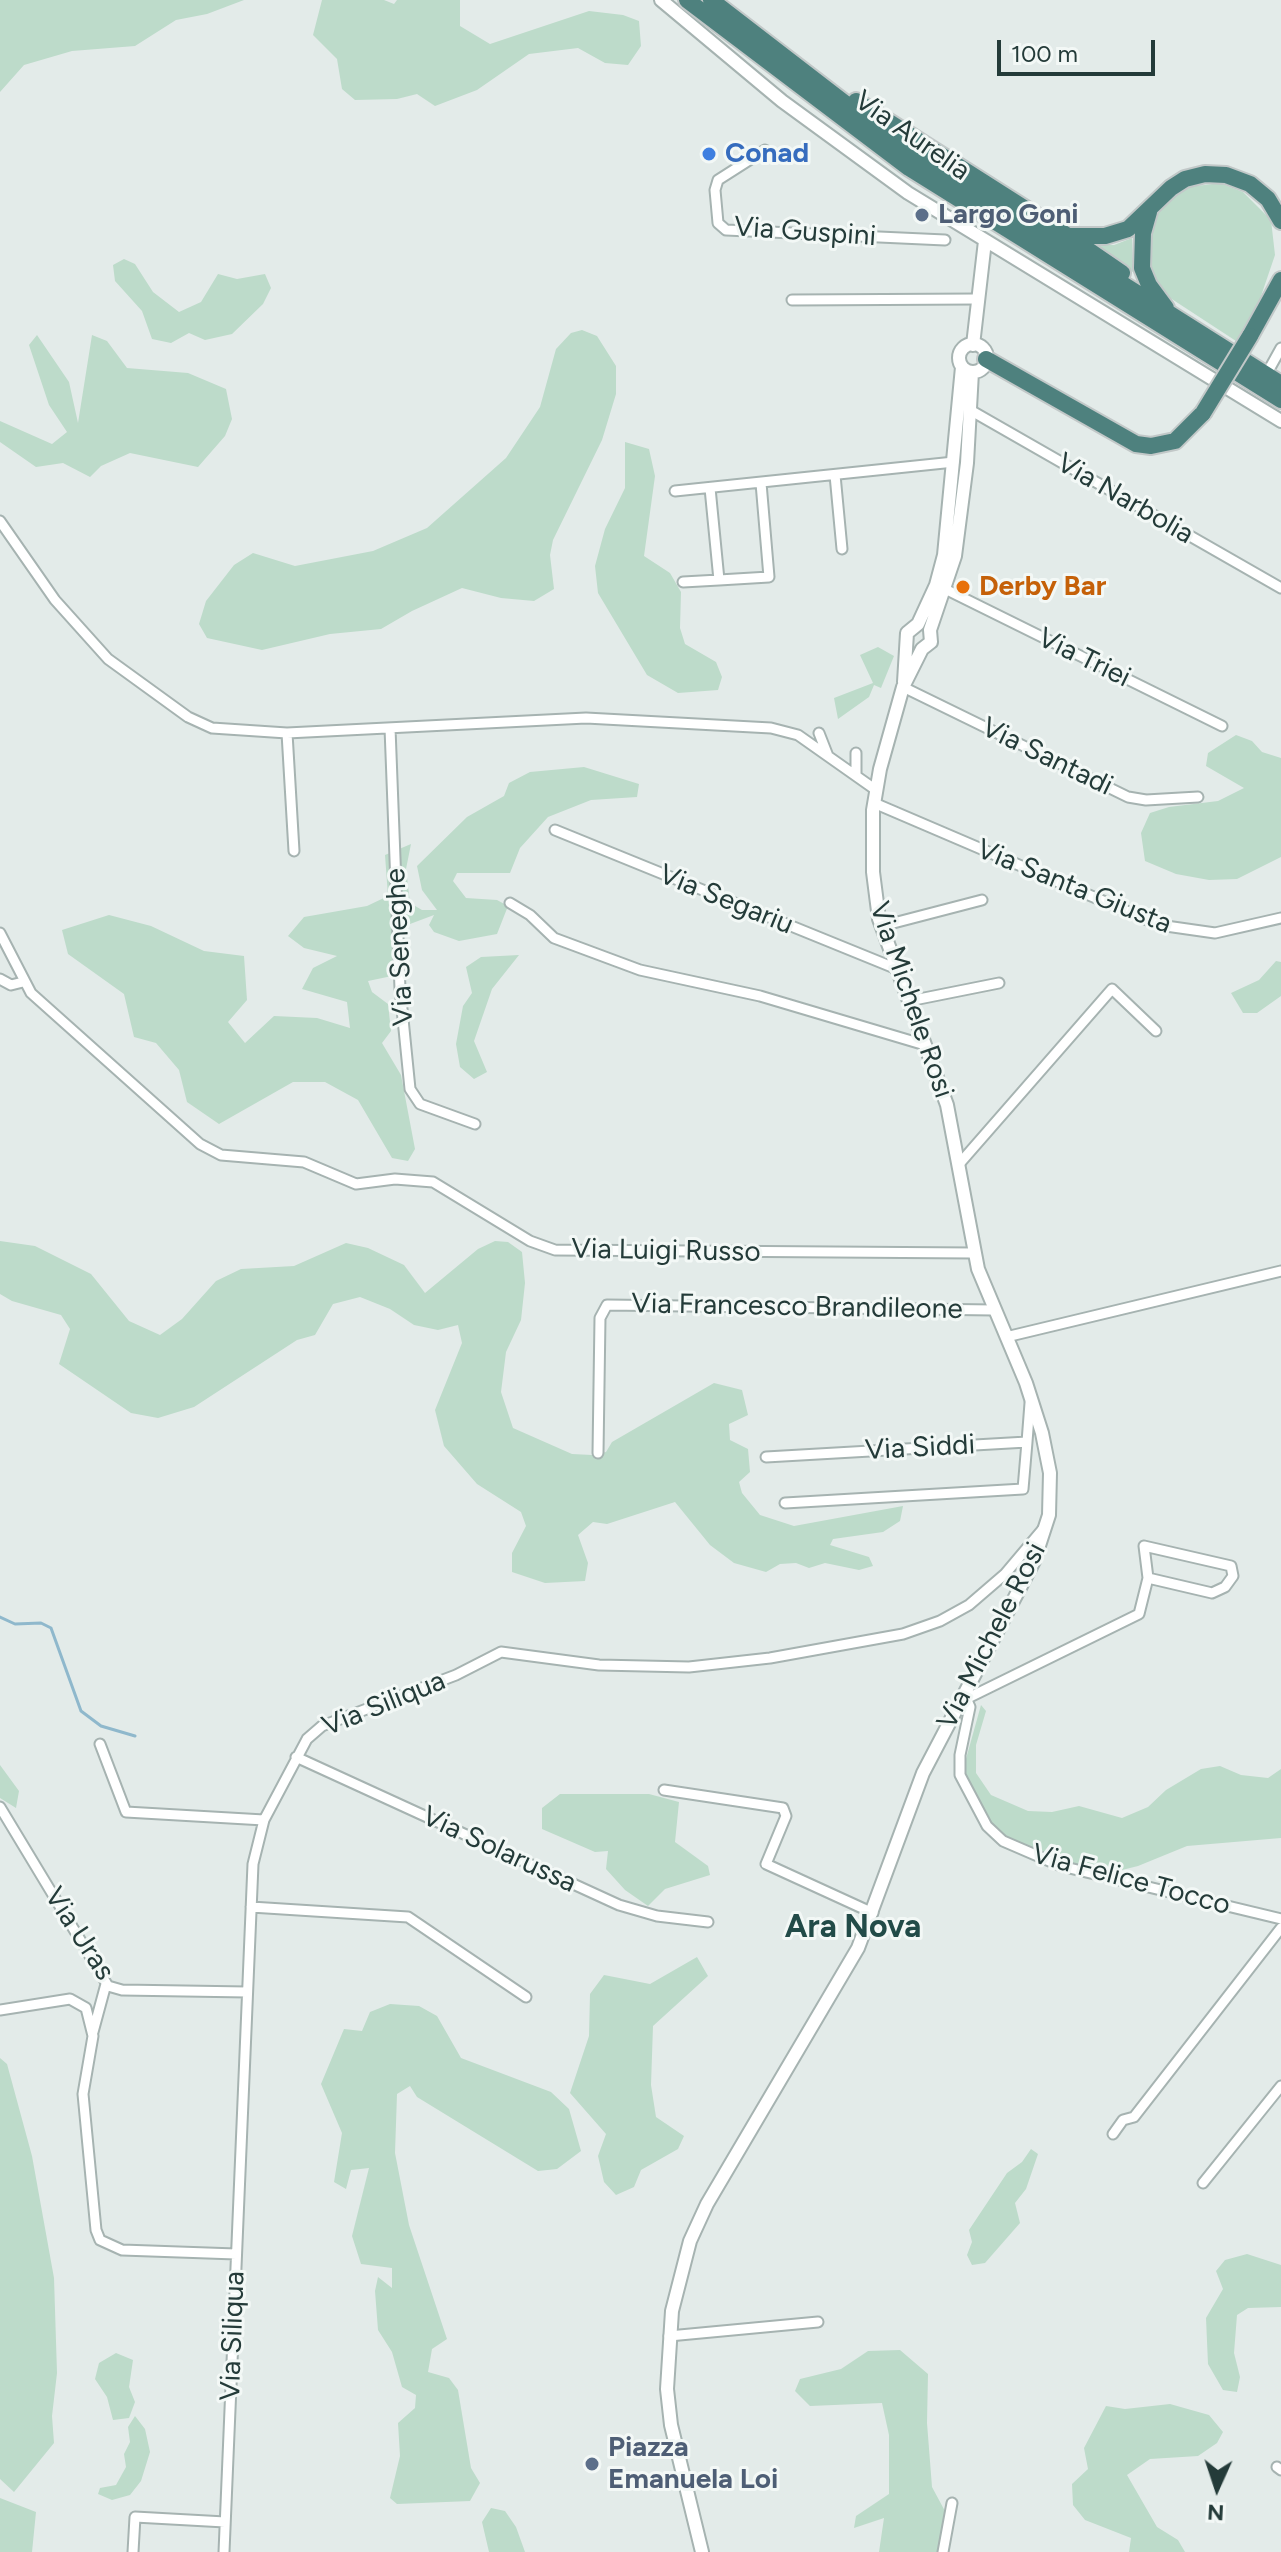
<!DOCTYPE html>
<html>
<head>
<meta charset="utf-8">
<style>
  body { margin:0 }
  #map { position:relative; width:1281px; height:2552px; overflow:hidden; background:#e3ebe9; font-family:Figtree,sans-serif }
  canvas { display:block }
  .north { position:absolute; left:1177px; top:2448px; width:80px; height:80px; -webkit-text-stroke:6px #f3f8f6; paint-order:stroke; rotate:183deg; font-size:22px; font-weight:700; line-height:32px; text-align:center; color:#243b39 }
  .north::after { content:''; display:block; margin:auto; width:28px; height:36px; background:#243b39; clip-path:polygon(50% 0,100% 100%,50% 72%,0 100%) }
  .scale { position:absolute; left:997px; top:40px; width:158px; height:36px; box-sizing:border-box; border:4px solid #243b39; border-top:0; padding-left:10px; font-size:24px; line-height:28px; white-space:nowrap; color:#243b39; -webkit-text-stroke:6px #f3f8f6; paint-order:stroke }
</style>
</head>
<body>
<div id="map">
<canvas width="1281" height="2552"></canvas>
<div class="north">N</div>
<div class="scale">100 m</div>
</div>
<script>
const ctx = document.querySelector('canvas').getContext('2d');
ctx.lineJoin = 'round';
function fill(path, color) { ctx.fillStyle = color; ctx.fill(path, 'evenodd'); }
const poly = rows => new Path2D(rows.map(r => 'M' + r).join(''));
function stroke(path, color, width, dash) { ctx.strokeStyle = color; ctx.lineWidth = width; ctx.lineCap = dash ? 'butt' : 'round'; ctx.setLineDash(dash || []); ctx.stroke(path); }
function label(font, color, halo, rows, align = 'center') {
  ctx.font = font + ' Figtree,sans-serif'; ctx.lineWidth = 6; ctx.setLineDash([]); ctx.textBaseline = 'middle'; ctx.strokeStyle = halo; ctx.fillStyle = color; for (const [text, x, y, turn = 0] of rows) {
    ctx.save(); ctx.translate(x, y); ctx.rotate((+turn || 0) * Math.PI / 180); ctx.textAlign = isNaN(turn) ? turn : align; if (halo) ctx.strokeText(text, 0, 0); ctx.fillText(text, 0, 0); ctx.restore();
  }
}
const green = poly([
  [0,0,244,0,207,14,176,20,135,46,72,51,24,65,0,92],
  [322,0,384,0,394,4,397,0,460,0,460,26,490,44,589,11,623,15,639,21,641,46,628,65,605,63,578,48,529,54,477,90,435,106,417,94,397,99,355,100,342,89,337,59,313,35],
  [1220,183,1243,192,1271,220,1275,255,1260,299,1236,341,1158,290,1143,260,1156,214,1164,204,1188,187],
  [1132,238,1133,272,1089,245,1114,245],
  [124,259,135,264,153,292,179,312,201,302,218,274,237,279,265,274,271,288,263,304,232,334,205,340,189,333,171,343,152,339,142,311,115,281,113,265],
  [582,330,597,336,616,366,616,394,602,440,553,540,550,555,554,589,534,601,501,598,462,588,412,611,381,629,330,634,262,650,207,638,199,624,206,601,234,565,253,553,295,566,373,551,427,528,506,458,540,407,556,349,571,333],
  [37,335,69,382,78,423,92,335,107,341,127,368,188,373,226,389,232,419,225,436,198,467,130,453,101,466,90,477,63,463,36,467,0,442,0,421,52,444,67,432,49,405,29,345],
  [625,442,649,449,655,476,644,556,670,573,681,592,680,628,685,644,716,662,722,677,718,690,678,693,647,675,598,593,595,566,605,529,625,488],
  [878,647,894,656,881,688,874,685,869,697,838,719,834,698,873,683,860,655],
  [1236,735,1252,741,1262,752,1281,758,1281,857,1237,879,1209,880,1176,874,1145,861,1141,833,1150,813,1169,807,1218,801,1244,788,1206,766,1208,753],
  [584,767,639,784,637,797,591,800,548,817,520,848,510,873,457,873,453,881,466,898,497,900,508,906,497,934,459,941,434,932,429,925,434,915,410,924,393,936,392,976,368,981,372,992,388,1004,391,1031,382,1043,401,1075,415,1149,408,1161,392,1158,358,1100,325,1082,293,1082,219,1124,187,1102,179,1070,156,1043,134,1037,124,994,68,954,62,930,109,915,151,926,204,951,244,956,247,1000,228,1022,245,1043,274,1016,317,1018,350,1028,347,1002,302,989,313,968,337,956,304,948,288,936,304,917,367,906,388,896,385,855,411,844,406,869,410,903,422,910,437,910,422,890,417,866,467,817,504,796,509,783,530,772],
  [519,955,492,989,474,1041,487,1072,474,1079,460,1067,456,1044,463,1006,472,993,466,967,481,957],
  [1276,961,1281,962,1281,996,1257,1013,1243,1013,1231,993,1259,980],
  [0,1241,35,1246,91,1274,129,1321,160,1335,182,1319,216,1281,241,1269,294,1266,346,1243,368,1248,404,1265,425,1293,478,1249,495,1241,508,1242,522,1252,525,1283,521,1320,506,1352,501,1392,513,1428,572,1454,592,1455,606,1452,612,1442,714,1383,742,1390,748,1415,729,1424,730,1440,748,1449,750,1472,739,1482,742,1493,760,1515,794,1526,903,1506,900,1521,883,1532,833,1539,830,1545,869,1557,873,1566,859,1570,825,1563,809,1568,796,1563,780,1564,766,1572,734,1563,710,1545,675,1502,607,1524,593,1522,578,1535,588,1563,585,1581,545,1583,512,1572,512,1553,526,1526,521,1512,477,1484,444,1446,435,1410,462,1343,458,1325,438,1330,414,1325,390,1309,360,1297,333,1304,315,1335,297,1340,194,1407,158,1418,131,1413,59,1364,70,1329,61,1315,12,1301,0,1294],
  [981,1705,986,1711,976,1745,976,1773,991,1795,1028,1811,1052,1812,1079,1806,1122,1818,1148,1807,1166,1790,1201,1769,1220,1766,1241,1775,1268,1778,1281,1769,1281,1838,1187,1846,1138,1866,1106,1874,1034,1856,995,1832,965,1781,964,1766],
  [0,1765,19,1791,16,1808,0,1798],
  [560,1794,649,1794,679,1802,675,1842,708,1866,710,1875,665,1889,648,1906,625,1890,606,1869,608,1851,595,1852,542,1829,542,1808],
  [697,1957,708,1976,653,2026,651,2085,656,2117,684,2136,678,2149,641,2170,634,2187,616,2195,604,2182,598,2156,606,2134,570,2093,589,2036,590,1994,604,1975,650,1984],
  [390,2004,419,2006,437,2016,461,2058,551,2092,569,2109,581,2151,557,2169,538,2171,417,2097,410,2086,397,2094,395,2153,409,2225,447,2339,432,2349,428,2372,449,2378,458,2390,471,2468,480,2483,470,2501,397,2504,390,2498,400,2456,398,2423,415,2408,416,2395,402,2387,392,2352,378,2330,375,2291,378,2277,392,2288,392,2268,361,2264,352,2236,369,2168,351,2170,346,2189,334,2182,342,2133,321,2084,344,2029,362,2031,370,2012],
  [0,2058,7,2064,32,2156,54,2278,57,2373,52,2416,54,2443,14,2492,0,2479],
  [1031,2149,1038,2154,1026,2189,1015,2203,1020,2223,985,2263,972,2265,967,2255,972,2242,969,2230,1007,2173,1022,2162],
  [1247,2254,1281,2265,1281,2307,1248,2308,1237,2315,1234,2353,1240,2377,1237,2392,1223,2390,1208,2364,1206,2318,1223,2289,1216,2271,1225,2260],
  [900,2350,928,2374,927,2423,932,2487,946,2513,944,2541,938,2552,879,2552,884,2518,854,2528,856,2516,889,2494,889,2435,882,2403,810,2406,795,2391,800,2379,841,2369,868,2351],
  [116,2353,133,2360,129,2387,135,2402,129,2418,113,2420,107,2397,95,2379,99,2363],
  [1170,2404,1209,2415,1223,2432,1217,2443,1198,2456,1150,2459,1127,2475,1157,2527,1178,2540,1185,2552,1129,2552,1131,2538,1085,2520,1073,2505,1072,2484,1088,2469,1084,2448,1106,2406,1125,2409],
  [135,2416,145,2429,150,2452,141,2481,130,2495,112,2500,98,2494,100,2488,116,2485,126,2467,124,2454,130,2442,128,2427],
  [0,2498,36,2512,32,2552,0,2552],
  [491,2508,505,2511,516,2527,525,2552,489,2552,482,2522]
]);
const stream = poly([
  [0,1617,15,1624,41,1623,51,1628,81,1711,101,1726,135,1736]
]);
const minor = poly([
  [765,150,718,180,715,190,718,223,726,230,945,240],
  [792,300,977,299],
  [1266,375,1281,348],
  [970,410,1281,588],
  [835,475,842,549],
  [710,488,719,580,769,577,761,483],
  [675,491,954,462],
  [0,521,55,600,108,659,188,717,212,728,287,733,586,718,771,728,798,735,876,790],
  [683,582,719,580],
  [947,590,1222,726],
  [903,687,1128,797,1146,800,1198,797],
  [390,728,400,989,410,1089,420,1104,475,1124],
  [287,733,294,851],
  [819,733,828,756],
  [856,776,856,753],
  [874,803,1159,925,1215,933,1281,918],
  [555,830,897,969],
  [510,903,530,915,554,938,640,970,760,996,925,1045],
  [882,926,982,900],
  [0,933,31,993,200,1144,221,1155,304,1162,356,1184,395,1179,433,1182,530,1241,555,1250,973,1253],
  [0,979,11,985,23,982],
  [909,1001,999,983],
  [960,1163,1112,989,1156,1031],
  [1006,1337,1281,1271],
  [598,1453,600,1318,607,1305,994,1310],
  [766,1457,1027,1442,1030,1403],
  [785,1503,1023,1489,1027,1442],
  [964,1693,970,1707,960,1755,960,1775,987,1826,1003,1841,1061,1866,1281,1919],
  [968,1698,1139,1614,1148,1578,1144,1546,1231,1566,1233,1576,1225,1587,1212,1593,1148,1578],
  [100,1744,126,1812,264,1820],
  [296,1757,619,1905,657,1916,708,1922],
  [664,1790,783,1808,786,1816,766,1864,873,1913],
  [0,1807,108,1986,122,1990,247,1992],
  [251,1907,408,1917,526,1997],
  [0,2010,70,1999,86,2008,93,2036,83,2094,96,2230,100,2240,122,2250,236,2254],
  [93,2032,106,1984],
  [1113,2134,1123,2120,1134,2117,1281,1928],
  [1203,2183,1281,2086],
  [669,2336,818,2322],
  [1277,2467,1281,2470],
  [133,2552,135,2517,225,2522],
  [224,2552,253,1864,264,1820,307,1739,322,1726,456,1675,501,1652,599,1665,689,1667,770,1658,903,1634,940,1621,969,1605,1005,1574,1043,1529],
  [943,2552,952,2503]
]);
const tertiary = poly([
  [661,0,782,101,908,193,1281,421],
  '959 358a14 14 0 1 1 28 0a14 14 0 1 1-28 0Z',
  [973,345,985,241],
  [904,682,907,633,918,624,936,585,944,555,962,367],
  [702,2552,671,2425,667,2389,672,2311,690,2241,707,2204,858,1948,923,1773,1034,1561,1049,1515,1050,1473,1042,1433,1026,1383,978,1269,947,1105,879,919,873,872,873,810,880,769,903,687,922,649,931,642,930,630,955,556,967,463,972,372]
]);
const trunk = poly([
  [687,0,909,168,1281,400],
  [711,0,885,134,1281,384],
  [856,101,1068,236,1105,236,1128,229,1171,188,1185,179,1205,174,1226,175,1250,184,1268,199,1281,221],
  [1149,212,1143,233,1142,268,1149,285,1166,308],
  [1068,236,1122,273],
  [1250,336,1281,280],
  [986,359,1136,444,1151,446,1175,441,1203,413]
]);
const trunkBridge = poly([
  [1203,413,1250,336]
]);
const markers = [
  [709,154,8,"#3f7fe0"],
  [922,215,8,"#5c6f8a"],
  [963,587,8,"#e8710a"],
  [592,2464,8,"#5c6f8a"]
];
const streetNames = [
  ["Via Aurelia",912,136,35],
  ["Via Guspini",805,232,4],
  ["Via Narbolia",1125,499,30],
  ["Via Triei",1084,658,26],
  ["Via Santadi",1047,757,26],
  ["Via Santa Giusta",1074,887,22],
  ["Via Segariu",726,900,22],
  ["Via Seneghe",400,947,-93],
  ["Via Michele Rosi",911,1000,71],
  ["Via Luigi Russo",666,1251,1],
  ["Via Francesco Brandileone",797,1307,1],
  ["Via Siddi",920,1448,-3],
  ["Via Michele Rosi",992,1636,-63],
  ["Via Siliqua",384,1704,-22],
  ["Via Solarussa",499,1850,25],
  ["Via Felice Tocco",1131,1880,15],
  ["Via Uras",79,1934,57],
  ["Via Siliqua",233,2336,-88]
];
const shopNames = [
  ["Conad",725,154]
];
const serviceNames = [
  ["Largo Goni",938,215],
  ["Piazza",608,2448],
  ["Emanuela Loi",608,2480]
];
const foodNames = [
  ["Derby Bar",979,587]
];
const quarterNames = [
  ["Ara Nova",853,1928]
];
fill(green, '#bddbca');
stroke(stream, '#8fb8cc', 3);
stroke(minor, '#a6b3b1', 13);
stroke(tertiary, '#a6b3b1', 16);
stroke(trunk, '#c2c8c8', 20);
stroke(minor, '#fff', 9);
stroke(tertiary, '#fff', 12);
stroke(trunk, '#4e817e', 16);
stroke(trunkBridge, '#c2c8c8', 20, []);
stroke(trunkBridge, '#4e817e', 16);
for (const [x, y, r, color] of markers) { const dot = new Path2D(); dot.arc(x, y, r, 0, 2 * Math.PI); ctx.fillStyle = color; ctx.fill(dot); stroke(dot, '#f3f8f6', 3); }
label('28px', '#243b39', '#f3f8f6', streetNames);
label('bold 28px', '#366cbe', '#f3f8f6', shopNames, 'left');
label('bold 28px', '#4e5e75', '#f3f8f6', serviceNames, 'left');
label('bold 28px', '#c56008', '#f3f8f6', foodNames, 'left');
label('bold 32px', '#224b48', '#f3f8f6', quarterNames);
</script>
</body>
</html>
